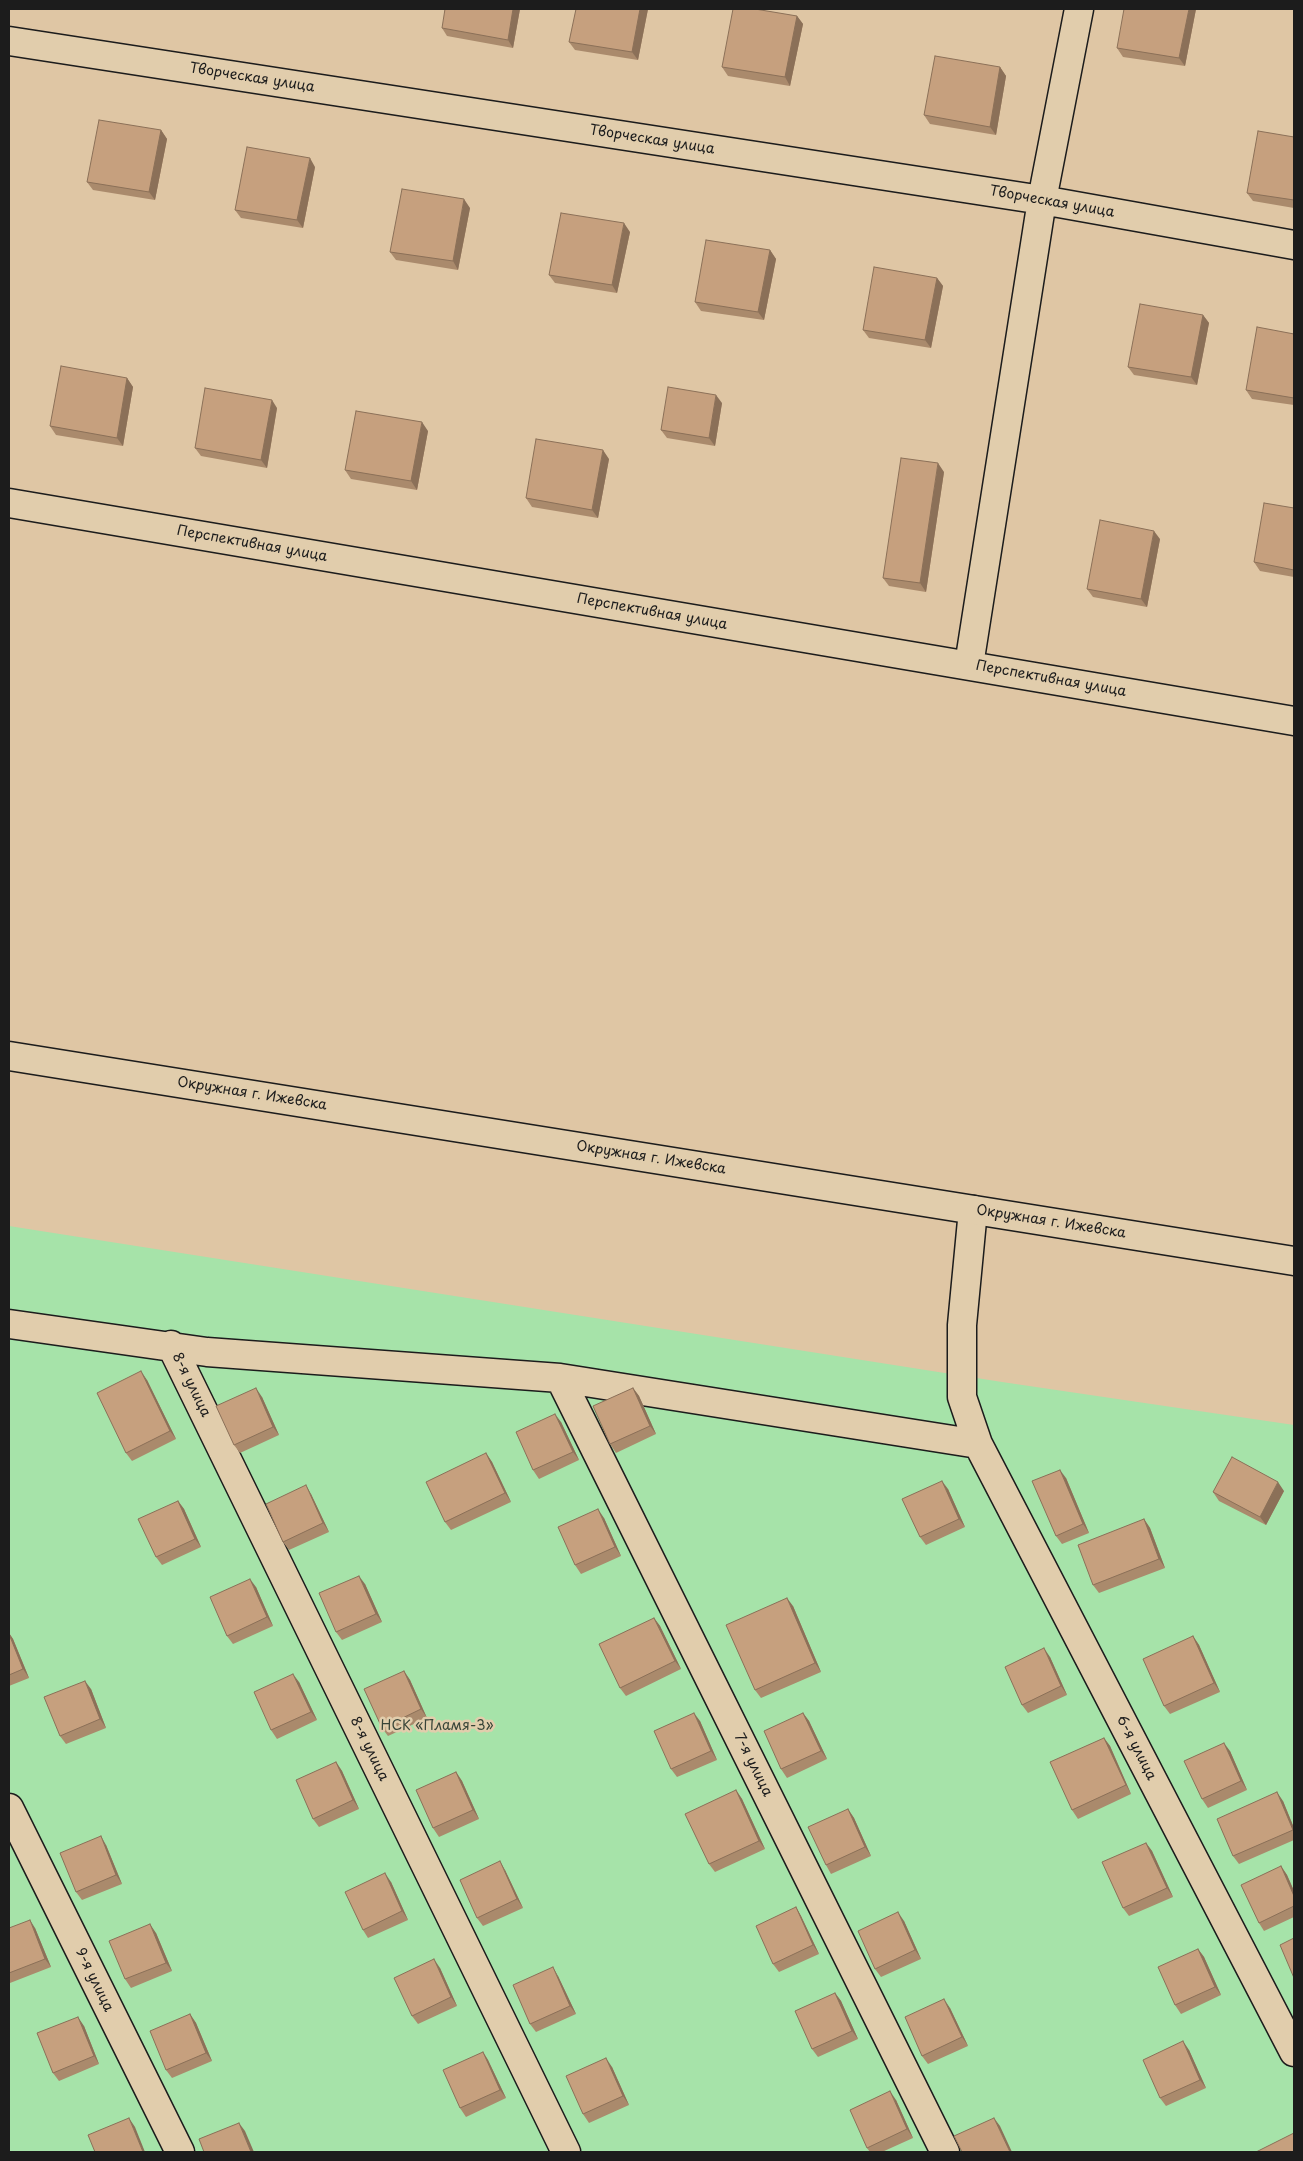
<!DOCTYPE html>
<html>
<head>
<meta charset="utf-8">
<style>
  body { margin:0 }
  #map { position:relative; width:1303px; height:2161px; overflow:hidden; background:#dfc6a4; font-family:"Playpen Sans",sans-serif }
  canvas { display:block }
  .frame { position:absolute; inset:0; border:10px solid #1c1c1c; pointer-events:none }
</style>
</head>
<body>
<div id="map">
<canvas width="1303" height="2161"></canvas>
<div class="frame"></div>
</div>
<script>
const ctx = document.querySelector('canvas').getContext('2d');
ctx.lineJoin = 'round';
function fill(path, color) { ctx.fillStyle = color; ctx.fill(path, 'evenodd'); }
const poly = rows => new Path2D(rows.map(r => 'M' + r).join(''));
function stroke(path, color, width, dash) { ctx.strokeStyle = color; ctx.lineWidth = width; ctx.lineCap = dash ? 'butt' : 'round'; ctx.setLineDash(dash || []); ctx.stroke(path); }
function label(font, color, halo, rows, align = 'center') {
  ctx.font = font + ' "Playpen Sans",sans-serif'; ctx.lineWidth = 5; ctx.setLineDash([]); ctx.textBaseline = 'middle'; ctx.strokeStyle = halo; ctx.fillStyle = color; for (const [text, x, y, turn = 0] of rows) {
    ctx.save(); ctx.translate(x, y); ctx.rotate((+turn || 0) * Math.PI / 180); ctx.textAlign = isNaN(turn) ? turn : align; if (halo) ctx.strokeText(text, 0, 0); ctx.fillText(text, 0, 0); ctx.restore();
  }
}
const green = poly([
  [9,1226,1002,1382,1294,1425,1294,2152,9,2152]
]);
const minor = poly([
  [9,41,1042,200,1294,245],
  [9,503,1294,721],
  [969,665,1042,200,1079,9],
  [973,1210,962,1325,962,1397,978,1444,1294,2052],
  [9,1324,207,1352,560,1378,978,1444],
  [171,1345,566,2152],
  [560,1378,945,2152],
  [9,1808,180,2152]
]);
const major = poly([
  [9,1056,1294,1261]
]);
const wall = poly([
  [520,9,513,48,447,36,442,28],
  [648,9,638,60,575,50,569,42],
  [1196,9,1185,66,1123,57,1117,48],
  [797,16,803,24,790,86,728,76,722,67],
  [1000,67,1006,76,996,135,930,124,924,115],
  [161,130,167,139,155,200,93,190,87,182],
  [1294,137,1294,208,1253,201,1247,193],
  [315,167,303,228,241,218,235,210],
  [470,208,458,270,396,260,390,252],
  [630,232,617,293,555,283,549,275],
  [770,250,776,259,764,320,701,311,695,302],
  [937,278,943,286,931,348,869,338,863,330],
  [1203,315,1209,323,1197,385,1134,375,1128,367],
  [1294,334,1294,405,1252,399,1246,390],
  [127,378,133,387,123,446,56,435,50,426],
  [722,403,715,446,667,438,661,430],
  [277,408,267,468,201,456,195,448],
  [428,431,417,490,351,479,345,470],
  [609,459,598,518,532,507,526,498],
  [944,472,926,592,889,586,883,578],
  [1294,508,1294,577,1260,571,1254,562],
  [1160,539,1147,607,1093,597,1087,589],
  [147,1380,176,1439,132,1461,126,1453],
  [633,1388,639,1396,656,1434,616,1453,610,1444],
  [262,1397,279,1435,240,1453,234,1445],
  [561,1422,579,1460,539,1479,533,1470],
  [486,1453,492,1462,511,1502,451,1530,445,1522],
  [1066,1478,1089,1533,1062,1544,1056,1536],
  [948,1489,965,1527,926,1545,920,1537],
  [1284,1491,1266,1525,1219,1501,1213,1492],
  [311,1494,329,1532,289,1550,283,1542],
  [178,1501,184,1509,201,1547,162,1565,156,1557],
  [604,1518,621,1556,581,1574,575,1565],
  [1144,1519,1150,1528,1165,1568,1099,1593,1093,1585],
  [365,1584,382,1622,342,1640,336,1632],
  [256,1587,273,1626,233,1644,227,1636],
  [793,1606,821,1672,761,1698,755,1690],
  [654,1618,660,1626,681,1669,626,1696,620,1688],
  [9,1633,13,1639,29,1678,9,1686],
  [1193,1636,1199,1645,1220,1692,1170,1714,1164,1706],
  [1050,1657,1067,1695,1028,1713,1022,1705],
  [404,1671,410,1680,427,1718,388,1736,382,1728],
  [299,1682,317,1720,277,1739,271,1730],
  [91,1689,106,1728,66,1744,60,1736],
  [803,1713,809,1721,827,1759,787,1778,781,1769],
  [700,1721,717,1760,677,1777,671,1769],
  [1104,1738,1110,1746,1131,1794,1078,1819,1072,1810],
  [1230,1751,1247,1790,1208,1808,1202,1799],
  [336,1762,342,1771,359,1809,319,1827,313,1819],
  [456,1772,462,1781,479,1819,439,1837,433,1828],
  [736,1790,742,1799,765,1849,715,1872,709,1864],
  [1283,1801,1294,1828,1294,1840,1239,1864,1233,1856],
  [848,1809,854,1818,871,1856,831,1874,826,1865],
  [1146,1843,1152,1851,1173,1897,1129,1916,1123,1908],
  [106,1845,122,1884,82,1900,76,1892],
  [1281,1866,1287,1875,1294,1891,1294,1917,1264,1931,1259,1923],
  [505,1870,523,1908,483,1926,477,1918],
  [391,1882,408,1920,368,1938,363,1930],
  [796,1907,801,1916,819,1954,779,1972,773,1964],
  [904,1921,921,1959,881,1977,875,1969],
  [9,1928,35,1928,51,1967,10,1983,9,1981],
  [156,1933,172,1971,131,1988,125,1979],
  [1198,1949,1204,1957,1221,1995,1181,2014,1175,2005],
  [440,1968,457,2006,418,2024,412,2016],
  [558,1976,576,2014,536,2032,530,2024],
  [835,1993,841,2001,858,2039,818,2057,812,2049],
  [950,2008,968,2046,928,2064,922,2056],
  [190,2014,196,2023,212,2061,172,2078,166,2070],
  [84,2026,99,2064,59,2081,53,2073],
  [1189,2050,1206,2088,1166,2106,1160,2098],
  [483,2052,488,2060,506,2098,466,2117,460,2108],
  [612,2067,629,2105,589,2123,583,2114],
  [896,2100,913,2138,882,2152,870,2152,867,2148]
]);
const shadedWall = poly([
  [513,9,520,9,513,48,508,40],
  [640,9,648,9,638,60,632,52],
  [1189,9,1196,9,1185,66,1179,58],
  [797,16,803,24,790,86,785,77],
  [1000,67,1006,76,996,135,990,127],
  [161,130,167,139,155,200,149,192],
  [310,158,315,167,303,228,297,220],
  [464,199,470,208,458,270,453,261],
  [624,223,630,232,617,293,612,285],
  [770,250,776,259,764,320,758,312],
  [937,278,943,286,931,348,925,340],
  [1203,315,1209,323,1197,385,1191,377],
  [127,378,133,387,123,446,117,438],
  [716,395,722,403,715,446,709,438],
  [272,400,277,408,267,468,261,460],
  [422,422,428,431,417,490,411,481],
  [603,450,609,459,598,518,592,510],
  [938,463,944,472,926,592,920,583],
  [1154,531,1160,539,1147,607,1141,599],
  [141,1371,147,1380,176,1439,170,1431],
  [256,1388,262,1397,279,1435,273,1427],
  [633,1388,639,1396,656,1434,650,1426],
  [555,1414,561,1422,579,1460,573,1452],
  [486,1453,492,1462,511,1502,505,1493],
  [1060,1470,1066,1478,1089,1533,1083,1524],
  [942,1481,948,1489,965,1527,959,1519],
  [1278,1482,1284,1491,1266,1525,1260,1517],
  [306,1485,311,1494,329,1532,323,1523],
  [178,1501,184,1509,201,1547,195,1539],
  [598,1509,604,1518,621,1556,615,1547],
  [1144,1519,1150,1528,1165,1568,1159,1559],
  [359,1576,365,1584,382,1622,376,1614],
  [250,1579,256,1587,273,1626,267,1617],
  [787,1598,793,1606,821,1672,815,1663],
  [654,1618,660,1626,681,1669,675,1661],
  [9,1633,13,1639,29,1678,23,1669],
  [1193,1636,1199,1645,1220,1692,1214,1683],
  [1044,1648,1050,1657,1067,1695,1061,1686],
  [404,1671,410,1680,427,1718,421,1709],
  [293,1674,299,1682,317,1720,311,1712],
  [85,1681,91,1689,106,1728,100,1719],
  [694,1713,700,1721,717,1760,711,1751],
  [803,1713,809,1721,827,1759,821,1751],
  [1104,1738,1110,1746,1131,1794,1126,1785],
  [1224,1743,1230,1751,1247,1790,1241,1781],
  [336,1762,342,1771,359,1809,353,1800],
  [456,1772,462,1781,479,1819,473,1810],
  [736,1790,742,1799,765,1849,759,1841],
  [1277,1792,1283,1801,1294,1828,1294,1832],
  [848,1809,854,1818,871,1856,865,1847],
  [101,1836,106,1845,122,1884,116,1875],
  [1146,1843,1152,1851,1173,1897,1167,1888],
  [500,1861,505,1870,523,1908,517,1899],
  [1281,1866,1287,1875,1294,1891,1294,1896],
  [385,1873,391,1882,408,1920,402,1911],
  [796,1907,801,1916,819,1954,813,1945],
  [898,1912,904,1921,921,1959,915,1950],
  [30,1920,35,1928,51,1967,45,1959],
  [150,1924,156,1933,172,1971,166,1963],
  [1198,1949,1204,1957,1221,1995,1215,1987],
  [434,1959,440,1968,457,2006,451,1997],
  [553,1967,558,1976,576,2014,570,2006],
  [835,1993,841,2001,858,2039,852,2031],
  [944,1999,950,2008,968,2046,962,2037],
  [190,2014,196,2023,212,2061,206,2053],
  [78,2017,84,2026,99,2064,94,2056],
  [1183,2041,1189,2050,1206,2088,1200,2080],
  [483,2052,488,2060,506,2098,500,2090],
  [606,2058,612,2067,629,2105,623,2096],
  [890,2091,896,2100,913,2138,907,2129],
  [129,2118,135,2127,145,2152,143,2152],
  [994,2118,1000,2126,1012,2152,1010,2152],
  [239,2123,245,2131,254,2152,251,2152]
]);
const building = poly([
  [445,9,513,9,508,40,442,28,445,9],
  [576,9,640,9,632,52,569,42,576,9],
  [733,9,755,9,797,16,785,77,722,67,733,9],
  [1124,9,1189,9,1179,58,1117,48,1124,9],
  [935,56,1000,67,990,127,924,115,935,56],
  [99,120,161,130,149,192,87,182,99,120],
  [1258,131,1294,137,1294,200,1247,193,1258,131],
  [247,147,310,158,297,220,235,210,247,147],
  [402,189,464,199,453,261,390,252,402,189],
  [561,213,624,223,612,285,549,275,561,213],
  [706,240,770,250,758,312,695,302,706,240],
  [874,267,937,278,925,340,863,330,874,267],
  [1140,304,1203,315,1191,377,1128,367,1140,304],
  [1257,327,1294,334,1294,398,1246,390,1257,327],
  [61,366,127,378,117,438,50,426,61,366],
  [668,387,716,395,709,438,661,430,668,387],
  [205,388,272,400,261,460,195,448,205,388],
  [356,411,422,422,411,481,345,470,356,411],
  [536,439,603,450,592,510,526,498,536,439],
  [901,458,938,463,920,583,883,578,901,458],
  [1264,503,1294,508,1294,570,1254,562,1264,503],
  [1100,520,1154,531,1141,599,1087,589,1100,520],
  [141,1371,170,1431,126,1453,97,1393,141,1371],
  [256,1388,273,1427,234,1445,216,1406,256,1388],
  [633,1388,650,1426,610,1444,593,1406,633,1388],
  [555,1414,573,1452,533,1470,516,1432,555,1414],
  [486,1453,505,1493,445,1522,426,1482,486,1453],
  [1232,1457,1278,1482,1260,1517,1213,1492,1232,1457],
  [1060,1470,1083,1524,1056,1536,1032,1481,1060,1470],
  [942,1481,959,1519,920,1537,902,1499,942,1481],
  [306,1485,323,1523,283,1542,266,1504,306,1485],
  [178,1501,195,1539,156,1557,138,1519,178,1501],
  [598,1509,615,1547,575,1565,558,1527,598,1509],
  [1144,1519,1159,1559,1093,1585,1078,1545,1144,1519],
  [359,1576,376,1614,336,1632,319,1593,359,1576],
  [250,1579,267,1617,227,1636,210,1597,250,1579],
  [787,1598,815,1663,755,1690,726,1625,787,1598],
  [654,1618,675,1661,620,1688,599,1644,654,1618],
  [9,1634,23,1669,9,1675,9,1634],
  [1193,1636,1214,1683,1164,1706,1143,1659,1193,1636],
  [1044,1648,1061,1686,1022,1705,1005,1667,1044,1648],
  [404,1671,421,1709,382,1728,364,1689,404,1671],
  [293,1674,311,1712,271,1730,254,1692,293,1674],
  [85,1681,100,1719,60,1736,44,1697,85,1681],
  [694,1713,711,1751,671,1769,654,1731,694,1713],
  [803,1713,821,1751,781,1769,764,1731,803,1713],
  [1104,1738,1126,1785,1072,1810,1050,1762,1104,1738],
  [1224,1743,1241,1781,1202,1799,1184,1761,1224,1743],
  [336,1762,353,1800,313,1819,296,1780,336,1762],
  [456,1772,473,1810,433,1828,416,1790,456,1772],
  [736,1790,759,1841,709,1864,685,1814,736,1790],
  [1277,1792,1293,1830,1233,1856,1217,1819,1277,1792],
  [848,1809,865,1847,826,1865,808,1827,848,1809],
  [101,1836,116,1875,76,1892,60,1853,101,1836],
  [1146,1843,1167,1888,1123,1908,1102,1862,1146,1843],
  [500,1861,517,1899,477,1918,460,1880,500,1861],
  [1281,1866,1294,1896,1294,1906,1259,1923,1241,1885,1281,1866],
  [385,1873,402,1911,363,1930,345,1892,385,1873],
  [796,1907,813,1945,773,1964,756,1926,796,1907],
  [898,1912,915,1950,875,1969,858,1931,898,1912],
  [30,1920,45,1959,9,1973,9,1928,30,1920],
  [150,1924,166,1963,125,1979,109,1941,150,1924],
  [1294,1938,1294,1978,1280,1945,1294,1938],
  [1198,1949,1215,1987,1175,2005,1158,1967,1198,1949],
  [434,1959,451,1997,412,2016,394,1978,434,1959],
  [553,1967,570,2006,530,2024,513,1985,553,1967],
  [835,1993,852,2031,812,2049,795,2011,835,1993],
  [944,1999,962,2037,922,2056,905,2017,944,1999],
  [190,2014,206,2053,166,2070,150,2031,190,2014],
  [78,2017,94,2056,53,2073,37,2033,78,2017],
  [1183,2041,1200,2080,1160,2098,1143,2060,1183,2041],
  [483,2052,500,2090,460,2108,443,2070,483,2052],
  [606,2058,623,2096,583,2114,566,2076,606,2058],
  [890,2091,907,2129,867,2148,850,2110,890,2091],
  [129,2118,143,2152,95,2152,88,2135,129,2118],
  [994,2118,1010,2152,962,2152,954,2136,994,2118],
  [239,2123,251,2152,204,2152,199,2139,239,2123],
  [1294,2133,1294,2152,1256,2152,1294,2133]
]);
const streetNames = [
  ["Творческая улица",252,78,9],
  ["Творческая улица",652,140,9],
  ["Творческая улица",1052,202,10],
  ["Перспективная улица",252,544,10],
  ["Перспективная улица",652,612,10],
  ["Перспективная улица",1051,679,10],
  ["Окружная г. Ижевска",252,1094,9],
  ["Окружная г. Ижевска",651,1158,9],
  ["Окружная г. Ижевска",1051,1222,9],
  ["8-я улица",191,1385,64],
  ["6-я улица",1136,1748,63],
  ["8-я улица",369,1749,64],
  ["7-я улица",753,1765,64],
  ["9-я улица",94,1980,64]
];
const parkNames = [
  ["НСК «Пламя-3»",437,1726]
];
fill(green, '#a6e3a9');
stroke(minor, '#1c1c1c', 31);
stroke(major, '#1c1c1c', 31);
stroke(minor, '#e1cdac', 28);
stroke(major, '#e1cdac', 28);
fill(wall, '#aa8a6c');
fill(shadedWall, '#8b7058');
fill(building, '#c6a07e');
stroke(building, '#8b7058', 1);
label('14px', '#1c1c1c', '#e1cdac', streetNames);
label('14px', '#384438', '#e1cdac', parkNames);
</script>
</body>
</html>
